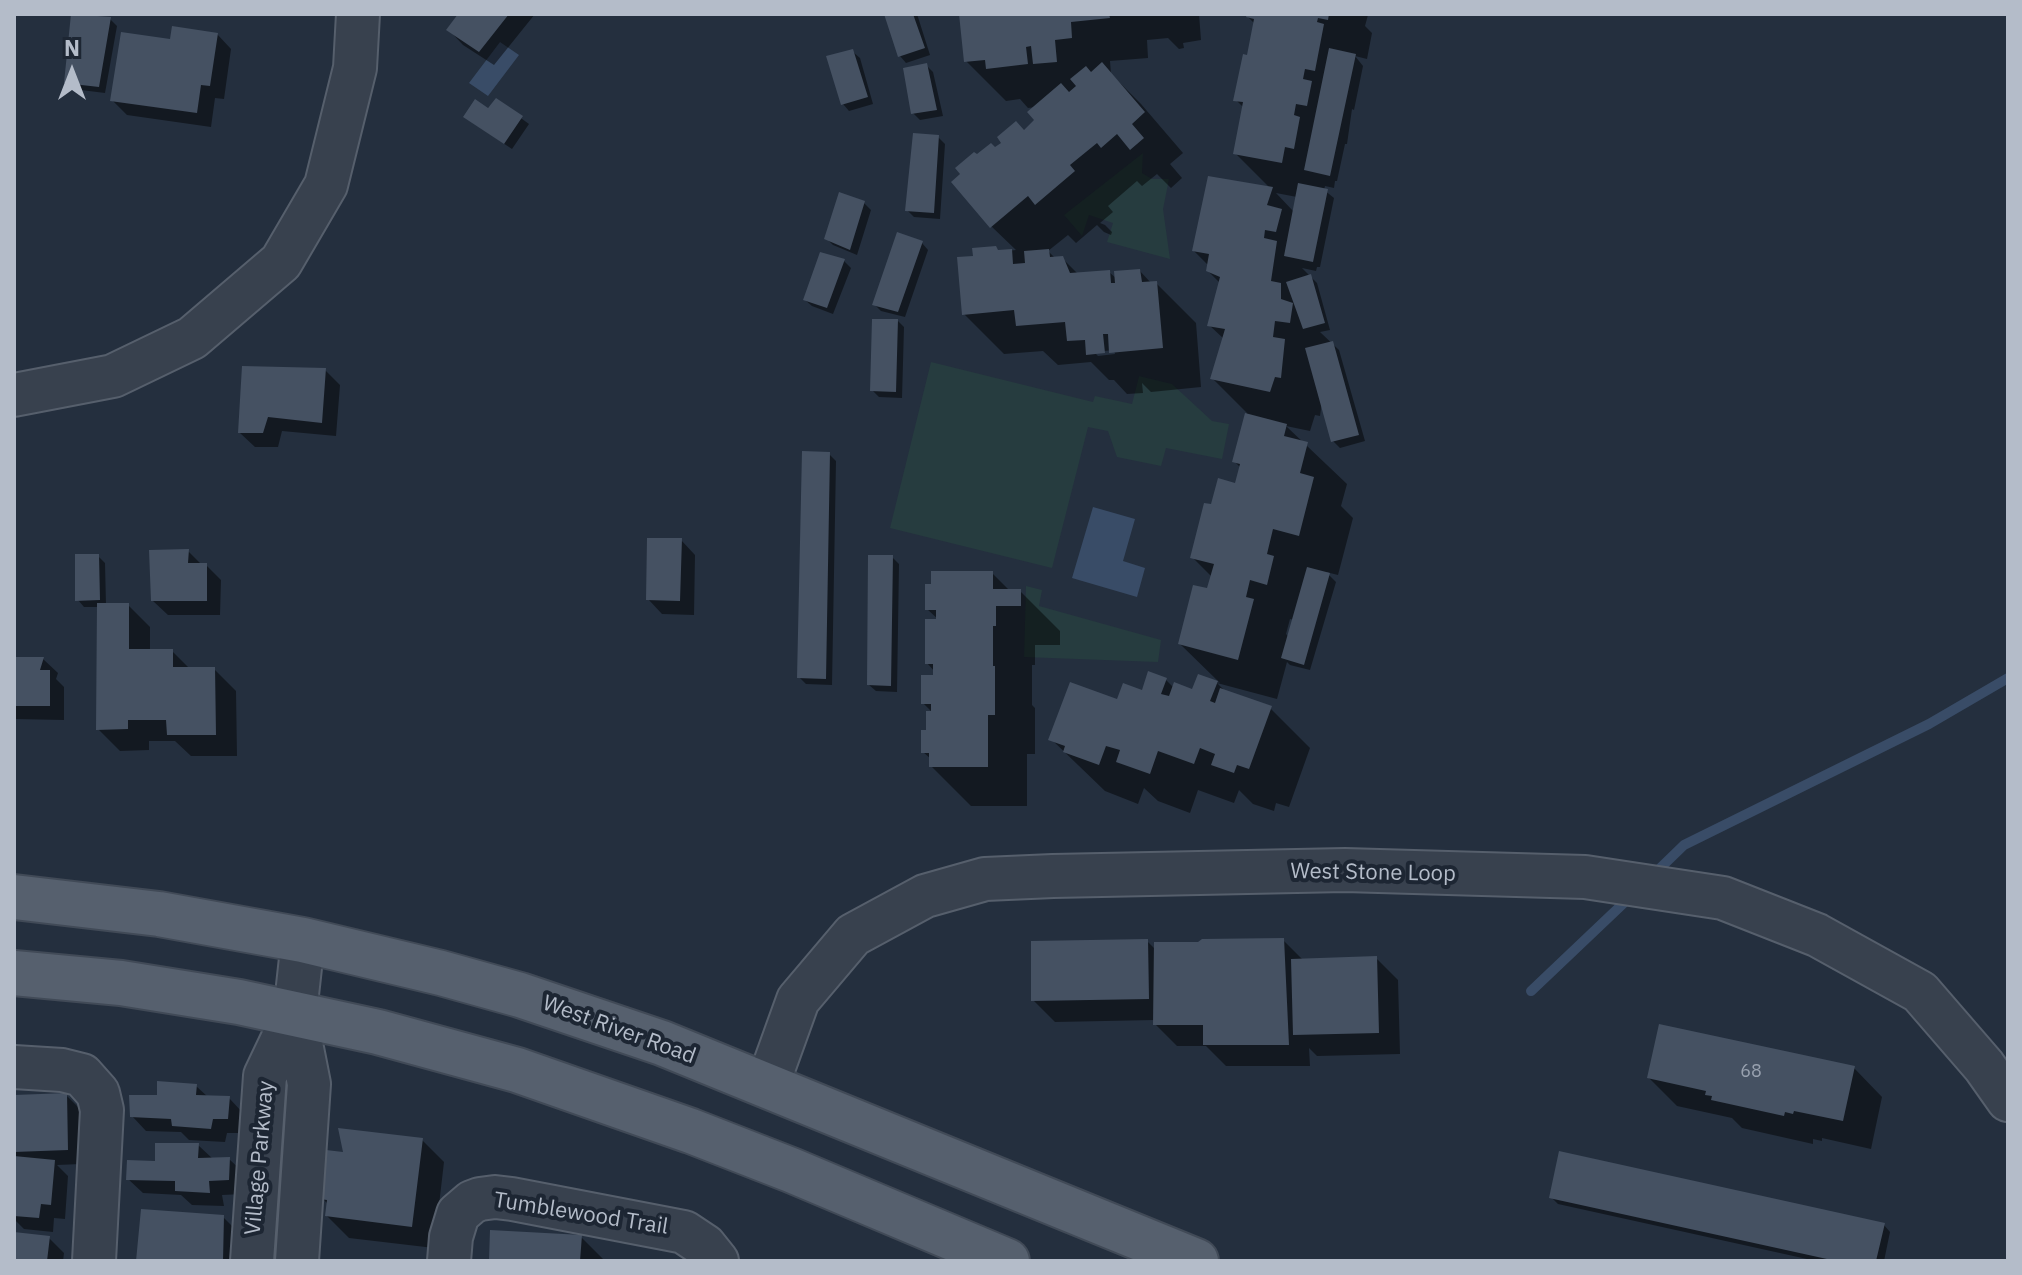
<!DOCTYPE html>
<html>
<head>
<meta charset="utf-8">
<style>
  body { margin:0 }
  #map { position:relative; width:2022px; height:1275px; overflow:hidden; background:#242f3e; font-family:"IBM Plex Sans",sans-serif }
  canvas { display:block }
  .frame { position:absolute; inset:0; border:16px solid #b4bcc9; pointer-events:none }
  .north { position:absolute; left:32px; top:32px; width:80px; height:80px; -webkit-text-stroke:6px #1d2633; paint-order:stroke; rotate:0deg; font-size:22px; font-weight:700; line-height:32px; text-align:center; color:#b4bcc9 }
  .north::after { content:''; display:block; margin:auto; width:28px; height:36px; background:#b4bcc9; clip-path:polygon(50% 0,100% 100%,50% 72%,0 100%) }
</style>
</head>
<body>
<div id="map">
<canvas width="2022" height="1275"></canvas>
<div class="frame"></div>
<div class="north">N</div>
</div>
<script>
const ctx = document.querySelector('canvas').getContext('2d');
ctx.lineJoin = 'round';
function fill(path, color) { ctx.fillStyle = color; ctx.fill(path, 'evenodd'); }
const poly = rows => new Path2D(rows.map(r => 'M' + r).join(''));
function stroke(path, color, width, dash) { ctx.strokeStyle = color; ctx.lineWidth = width; ctx.lineCap = dash ? 'butt' : 'round'; ctx.setLineDash(dash || []); ctx.stroke(path); }
function label(font, color, halo, rows, align = 'center') {
  ctx.font = font + ' "IBM Plex Sans",sans-serif'; ctx.lineWidth = 8; ctx.setLineDash([]); ctx.textBaseline = 'middle'; ctx.strokeStyle = halo; ctx.fillStyle = color; for (const [text, x, y, turn = 0] of rows) {
    ctx.save(); ctx.translate(x, y); ctx.rotate((+turn || 0) * Math.PI / 180); ctx.textAlign = isNaN(turn) ? turn : align; if (halo) ctx.strokeText(text, 0, 0); ctx.fillText(text, 0, 0); ctx.restore();
  }
}
const green = poly([
  [1143,153,1142,173,1152,179,1169,179,1163,209,1170,259,1107,242,1113,223,1089,215,1082,236,1064,215],
  [931,362,1093,402,1095,396,1132,404,1139,376,1172,384,1212,421,1229,424,1222,459,1166,448,1161,466,1117,457,1108,431,1088,427,1052,568,890,528],
  [1026,586,1042,590,1039,606,1161,640,1158,662,1024,657]
]);
const water = poly([
  [500,42,519,55,488,96,469,83],
  [1093,507,1135,519,1123,561,1145,568,1137,597,1072,578]
]);
const shadow = poly([
  [461,14,535,14,494,65,463,45,449,30],
  [886,14,917,14,930,55,906,63,900,56],
  [961,14,1199,14,1201,40,1183,43,1184,48,1179,49,1168,38,1147,40,1148,58,1110,61,1111,74,1141,104,1183,153,1170,164,1182,178,1171,188,1157,174,1142,186,1137,181,1108,206,1113,212,1100,223,1105,225,1112,232,1111,235,1104,232,1097,225,1076,243,1068,235,1048,251,1056,259,1062,258,1078,274,1109,272,1117,279,1140,271,1151,283,1156,283,1196,323,1201,387,1151,392,1142,383,1143,393,1127,394,1114,380,1109,380,1091,362,1058,365,1043,351,1004,354,964,314,999,252,1016,250,991,226,977,157,995,150,1024,132,1037,120,1036,107,1028,108,1020,99,1006,101,966,61],
  [1114,350,1115,354,1098,356,1094,352],
  [1249,14,1368,15,1365,26,1372,33,1367,59,1355,56,1363,66,1354,110,1352,109,1347,144,1345,144,1337,181,1335,181,1334,188,1325,186,1324,190,1334,198,1320,267,1317,267,1316,271,1302,268,1317,283,1330,330,1320,332,1339,350,1365,441,1340,448,1333,441,1322,402,1320,416,1315,415,1310,431,1286,426,1347,484,1341,506,1353,518,1338,575,1326,572,1336,582,1310,670,1290,665,1287,662,1277,699,1217,683,1226,692,1270,708,1310,748,1289,807,1276,803,1274,811,1253,804,1239,790,1234,803,1198,790,1190,813,1158,801,1144,788,1138,804,1105,791,1051,739,1118,702,1143,692,1166,680,1174,688,1194,691,1199,676,1220,683,1180,644,1208,591,1212,577,1192,557,1212,507,1237,485,1241,468,1235,462,1247,413,1212,378,1224,339,1209,325,1220,283,1208,271,1209,266,1194,251,1271,189,1235,153,1244,108,1236,100,1249,57,1255,24,1248,17],
  [1276,193,1297,197,1294,212],
  [1290,619,1294,620,1289,637,1286,634],
  [110,19,117,26,105,93,73,89,66,82],
  [217,34,231,49,224,99,215,98,211,127,127,115,113,101,172,41],
  [853,52,860,58,873,104,849,111,843,104],
  [926,65,933,72,943,116,920,120,913,113],
  [496,100,529,124,512,149,473,123],
  [938,137,945,144,940,219,914,217,907,210],
  [864,203,871,210,857,255,833,245,826,238],
  [922,243,928,250,905,317,881,311,874,304],
  [844,261,851,268,833,314,812,306,805,300],
  [898,321,904,327,902,398,879,397,872,390],
  [325,370,340,385,336,436,282,431,278,447,255,447,240,433],
  [829,454,836,461,832,685,806,684,799,677],
  [681,540,695,555,694,615,662,614,648,599],
  [188,551,202,565,206,565,221,580,220,615,168,615,153,601],
  [98,556,105,563,106,605,128,605,150,627,150,651,172,651,190,669,214,669,236,691,237,756,191,756,175,741,149,741,149,750,120,751,98,729,99,607,84,607,78,600],
  [892,557,899,564,897,692,876,691,869,685],
  [992,573,1010,591,1020,591,1060,631,1060,645,1035,645,1035,665,1032,665,1032,705,1035,708,1035,754,1027,754,1027,806,971,806,931,766,931,759,923,752,933,713,923,703,935,677,935,672,927,663,940,621,927,609],
  [14,659,43,659,58,673,56,679,64,687,64,720,14,719],
  [1283,940,1303,960,1376,958,1398,980,1400,1054,1317,1056,1309,1048,1310,1066,1226,1066,1206,1046,1177,1046,1155,1024,1155,1020,1055,1022,1033,1000,1147,941,1156,950],
  [1854,1068,1882,1097,1871,1149,1822,1138,1822,1141,1813,1139,1813,1144,1742,1128,1732,1118,1677,1106,1649,1078],
  [196,1086,208,1097,229,1098,243,1113,242,1133,227,1133,225,1142,189,1140,181,1132,146,1131,132,1116,159,1097],
  [66,1095,81,1110,81,1164,57,1165,68,1176,65,1219,54,1218,53,1232,24,1229,14,1219,14,1097],
  [422,1140,444,1162,434,1248,349,1238,327,1216,329,1205,322,1198,346,1154],
  [198,1145,213,1159,229,1159,244,1173,243,1194,222,1195,224,1206,192,1205,181,1195,143,1193,128,1179],
  [1551,1197,1884,1225,1890,1232,1884,1261,1816,1261,1558,1204],
  [223,1217,245,1239,245,1261,138,1261],
  [14,1234,49,1238,64,1253,63,1261,14,1261],
  [581,1237,603,1259,603,1261,491,1261]
]);
const stream = poly([
  [1651,877,1684,845,1929,724,2008,678],
  [1531,991,1631,896]
]);
const building = poly([
  [71,14,111,17,99,87,64,83],
  [458,14,509,14,479,52,446,30],
  [884,14,913,14,925,48,898,57],
  [959,14,1109,14,1110,18,1071,22,1072,38,1055,40,1057,62,1033,64,1031,46,1026,47,1028,64,986,69,985,60,964,62],
  [1247,14,1329,14,1328,20,1318,18,1317,22,1324,24,1315,71,1305,69,1303,79,1312,81,1307,106,1296,104,1294,115,1300,117,1294,149,1285,147,1282,163,1233,154,1243,102,1233,101,1243,54,1247,55,1254,19,1246,17],
  [172,26,218,33,210,86,201,85,197,113,110,101,121,32,170,39],
  [1329,48,1356,54,1330,176,1304,170],
  [853,49,868,97,841,105,826,56],
  [1102,62,1145,112,1132,124,1144,138,1130,150,1117,134,1101,148,1097,143,1070,165,1075,171,1035,205,1028,196,990,228,951,182,960,174,955,168,974,152,977,154,991,143,995,147,1001,143,997,137,1016,121,1024,130,1034,120,1027,112,1061,83,1069,92,1076,86,1070,79,1086,66,1091,72],
  [927,63,937,110,911,114,903,68],
  [496,98,523,116,504,144,463,117,475,99,488,108],
  [913,133,939,135,934,213,905,211],
  [1208,176,1273,187,1267,205,1282,209,1276,232,1265,230,1264,238,1277,241,1271,281,1281,283,1281,299,1293,303,1290,323,1275,321,1273,337,1285,339,1281,378,1275,377,1270,392,1210,379,1225,329,1207,326,1220,277,1206,271,1209,254,1192,251],
  [1298,183,1328,189,1313,262,1284,256],
  [839,192,865,201,850,250,824,239],
  [897,232,923,241,898,312,872,305],
  [996,246,998,250,1012,249,1013,264,1025,263,1024,251,1049,249,1050,257,1063,256,1070,273,1110,270,1111,283,1115,283,1114,271,1140,269,1142,282,1157,281,1163,348,1109,353,1108,334,1103,334,1105,353,1086,355,1085,340,1067,341,1065,322,1016,326,1014,310,962,315,957,257,973,256,972,248],
  [820,252,845,259,827,308,803,300],
  [1311,274,1325,323,1303,329,1286,282],
  [872,319,898,319,896,392,870,391],
  [1333,341,1359,435,1331,442,1305,348],
  [242,366,326,368,322,423,268,417,263,433,238,433],
  [1245,413,1287,424,1284,436,1308,442,1300,473,1314,477,1299,536,1273,529,1267,554,1274,556,1267,585,1250,580,1246,597,1254,599,1238,660,1178,644,1193,585,1207,588,1214,564,1190,558,1204,503,1211,504,1218,478,1235,483,1240,464,1232,462],
  [802,451,830,452,826,679,797,678],
  [647,538,682,538,680,601,646,600],
  [189,549,188,563,207,563,207,601,151,601,149,550],
  [75,554,99,554,100,600,75,601],
  [868,555,893,555,891,686,867,685],
  [1307,567,1330,573,1304,665,1281,658],
  [931,571,993,571,993,589,1021,589,1021,606,996,606,996,626,993,626,993,666,995,666,995,715,988,715,988,767,929,767,929,753,921,753,921,730,926,730,926,711,931,711,931,704,921,704,921,675,933,675,933,664,925,664,925,619,936,619,936,610,925,610,925,584,931,584],
  [97,603,129,603,129,649,173,649,173,667,215,667,216,735,167,735,166,720,128,720,128,729,96,730],
  [14,657,44,657,40,670,50,670,50,706,14,706],
  [1148,671,1167,678,1161,694,1169,696,1174,682,1192,689,1198,674,1218,681,1210,701,1215,703,1220,688,1272,706,1249,769,1237,765,1234,773,1211,765,1215,754,1200,748,1194,764,1158,751,1150,774,1116,762,1120,750,1106,746,1099,765,1063,752,1065,746,1048,740,1070,682,1117,699,1123,683,1142,690],
  [1284,938,1289,1045,1203,1045,1203,1025,1153,1025,1154,942,1198,942,1202,939],
  [1148,939,1149,999,1031,1001,1031,941],
  [1377,956,1379,1033,1293,1035,1291,959],
  [1659,1024,1855,1066,1843,1121,1794,1111,1793,1114,1785,1112,1784,1116,1711,1100,1712,1096,1705,1095,1706,1091,1647,1078],
  [157,1081,197,1084,196,1095,230,1096,228,1119,213,1119,211,1129,172,1126,171,1119,130,1117,129,1095,157,1095],
  [67,1093,68,1150,14,1152,14,1095],
  [338,1128,423,1138,412,1227,325,1216,327,1200,320,1199,326,1150,343,1152],
  [155,1143,199,1143,198,1158,230,1157,229,1180,209,1181,210,1193,175,1191,175,1181,126,1180,127,1160,155,1161],
  [1559,1151,1885,1223,1876,1261,1836,1261,1549,1198],
  [14,1156,55,1160,51,1205,41,1204,39,1218,14,1216],
  [141,1209,224,1215,223,1261,136,1261],
  [490,1230,582,1235,580,1261,489,1261],
  [14,1232,50,1236,47,1261,14,1261]
]);
const minor = poly([
  [14,395,113,376,192,338,281,262,326,185,355,68,358,14],
  [14,1067,62,1070,82,1075,98,1093,102,1110,94,1261],
  [767,1086,798,1000,853,935,925,896,985,879,1053,876,1345,870,1585,877,1723,898,1817,935,1920,992,1984,1066,2008,1100],
  [252,1261,265,1076,295,1013],
  [297,1261,309,1084,295,1013,303,940],
  [449,1261,451,1237,458,1214,472,1202,480,1199,495,1197,512,1199,684,1232,705,1246,717,1261]
]);
const major = poly([
  [14,897,159,914,303,940,441,973,520,995,662,1043,1196,1261],
  [14,973,121,983,239,1002,378,1032,517,1070,691,1131,791,1170,1007,1261]
]);
const numberNames = [
  ["68",1751,1072]
];
const streetNames = [
  ["West Stone Loop",1373,873,1],
  ["West River Road",619,1030,20],
  ["Village Parkway",260,1158,-85],
  ["Tumblewood Trail",581,1214,9]
];
fill(green, '#263c3f');
fill(water, '#394c67');
fill(shadow, '#0007');
stroke(stream, '#394c67', 10);
fill(building, '#455162');
stroke(minor, '#565f6c', 46);
stroke(major, '#414a57', 48);
stroke(minor, '#38414e', 42);
stroke(major, '#56606e', 44);
label('18px', '#98a1af', null, numberNames);
label('22px', '#b4bcc9', '#1d2633', streetNames);
</script>
</body>
</html>
